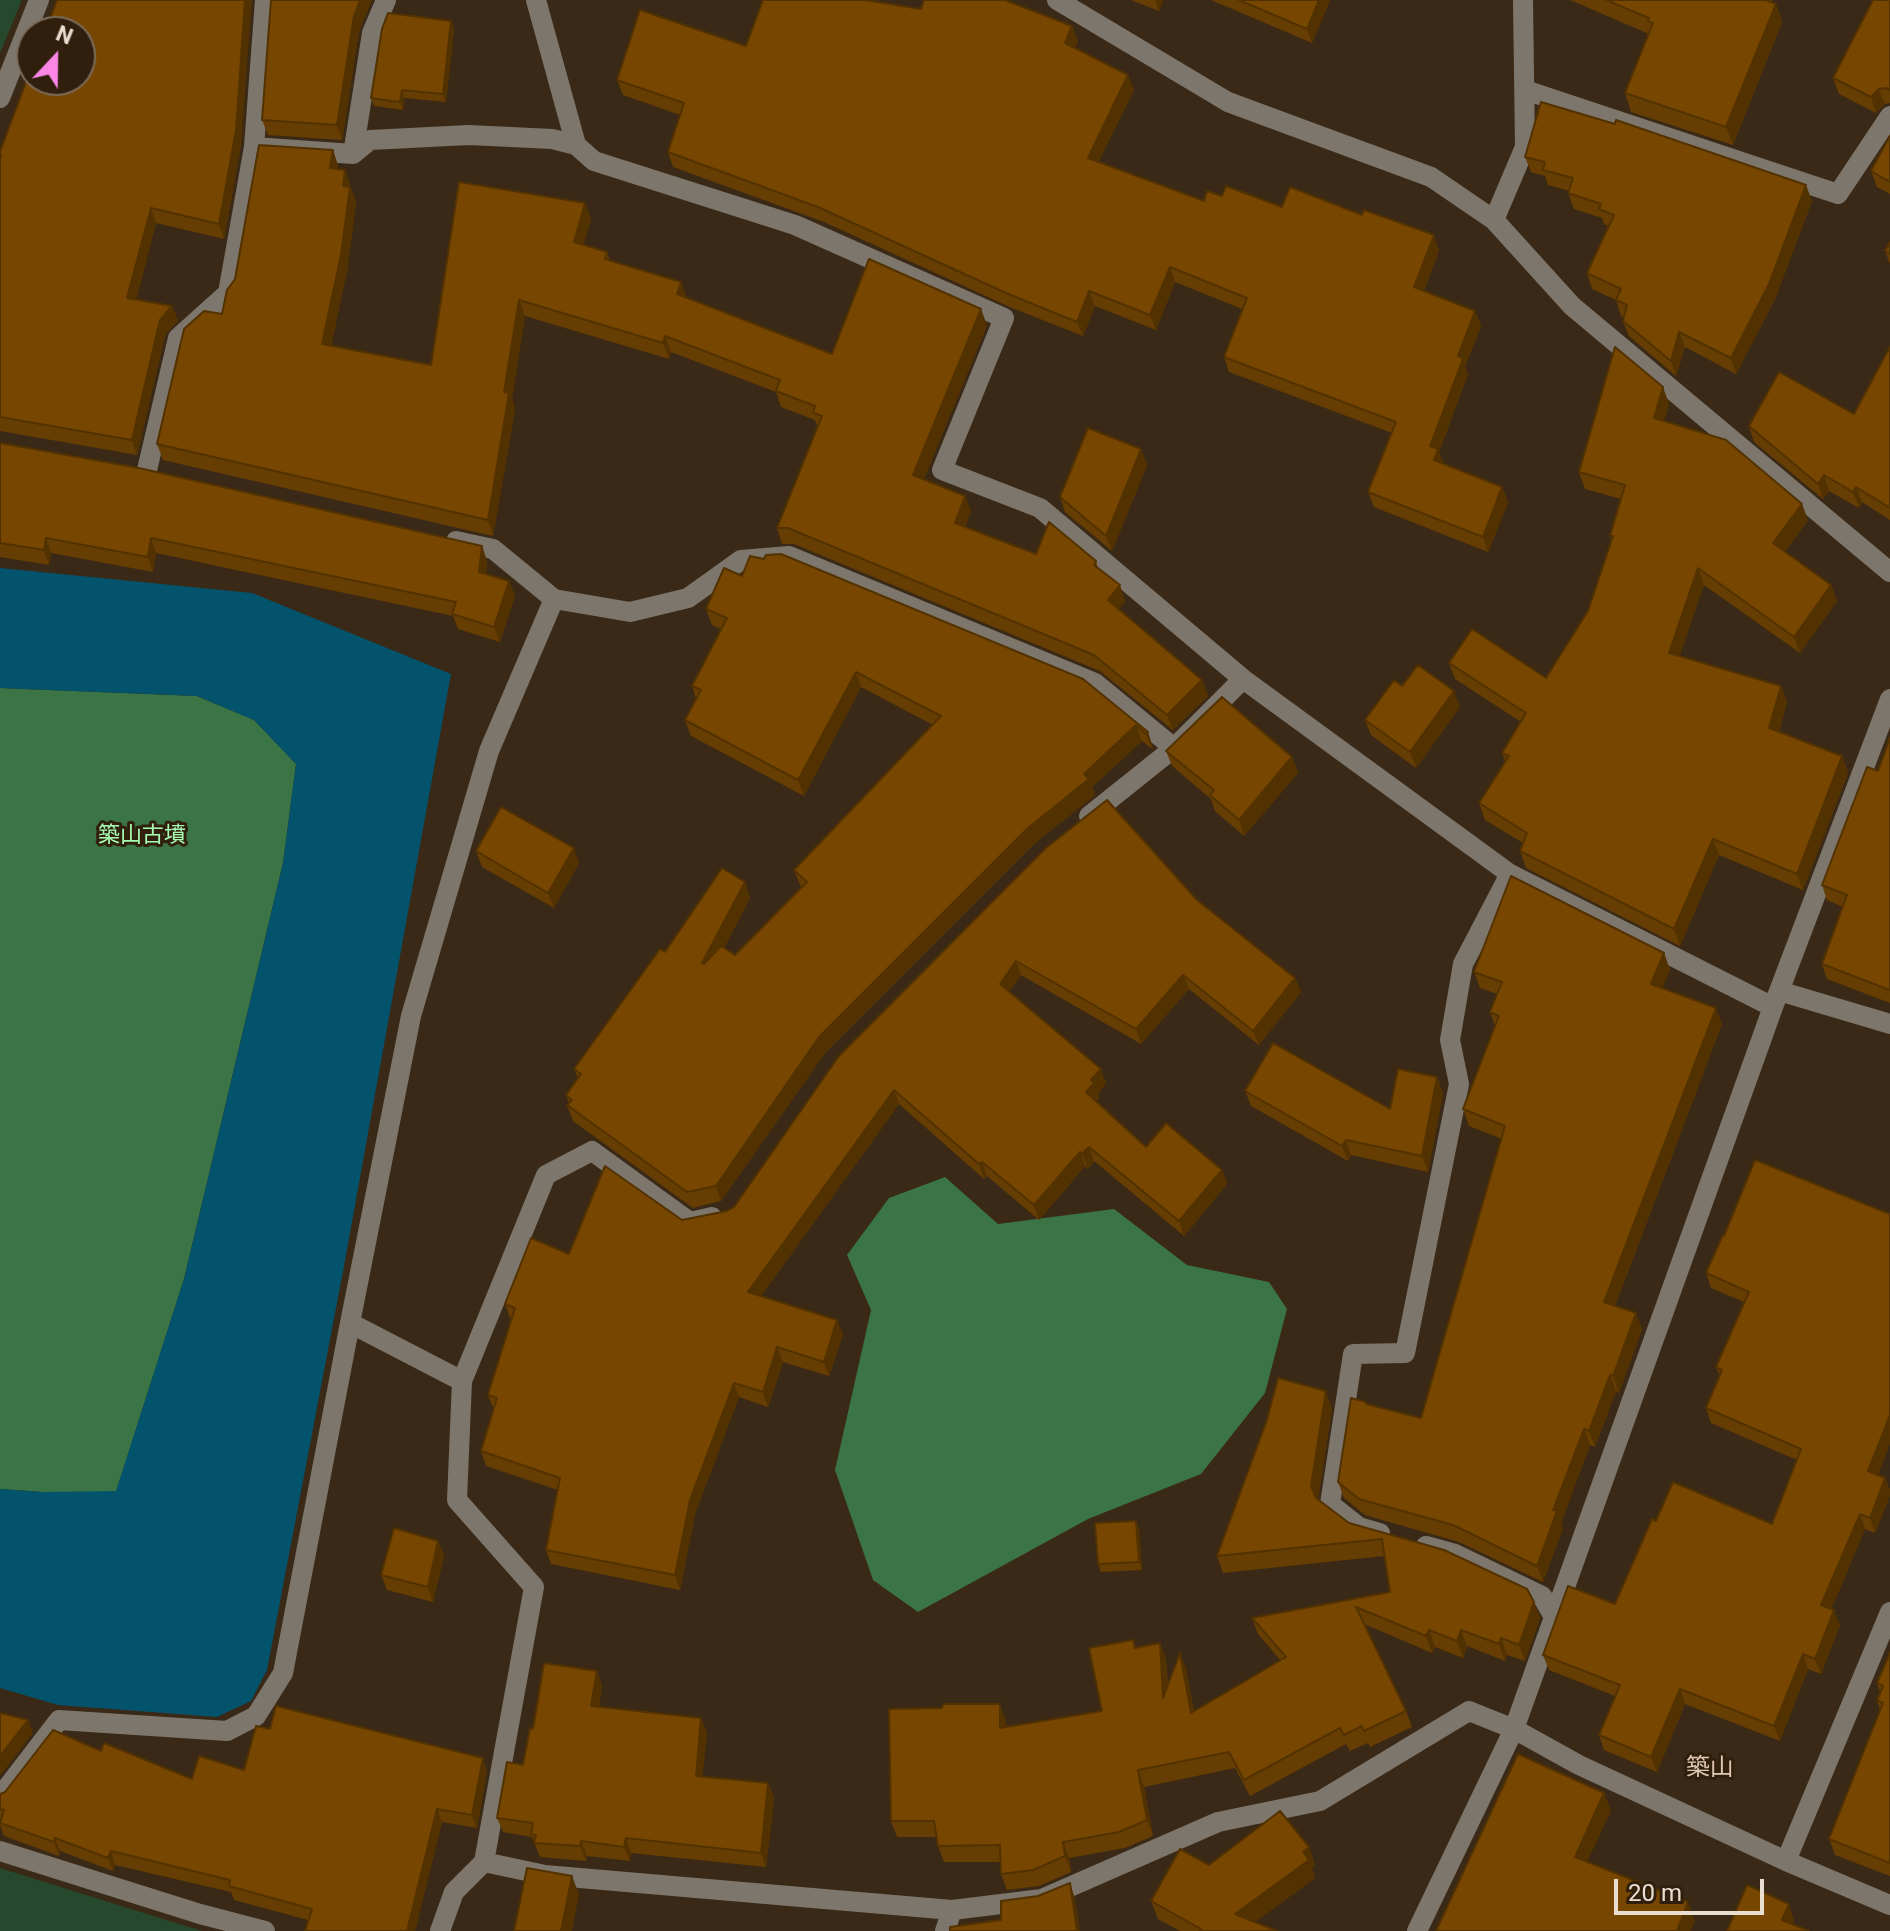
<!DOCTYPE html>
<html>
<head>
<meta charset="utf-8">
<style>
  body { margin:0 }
  #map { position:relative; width:1890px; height:1931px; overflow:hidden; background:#3a2916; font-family:Roboto,sans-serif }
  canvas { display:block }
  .north { position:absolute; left:16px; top:16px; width:80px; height:80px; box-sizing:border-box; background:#301f0c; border:2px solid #7a6b5c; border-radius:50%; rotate:22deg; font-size:22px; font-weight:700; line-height:32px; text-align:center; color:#eaded3 }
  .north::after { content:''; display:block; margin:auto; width:28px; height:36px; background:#fa87e6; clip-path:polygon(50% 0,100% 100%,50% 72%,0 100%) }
  .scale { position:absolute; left:1614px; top:1879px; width:150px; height:36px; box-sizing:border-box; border:4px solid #eaded3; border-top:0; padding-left:10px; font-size:24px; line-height:28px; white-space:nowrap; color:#eaded3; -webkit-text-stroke:6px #301f0c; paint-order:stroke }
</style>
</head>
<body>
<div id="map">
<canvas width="1890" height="1931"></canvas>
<div class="north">N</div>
<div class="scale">20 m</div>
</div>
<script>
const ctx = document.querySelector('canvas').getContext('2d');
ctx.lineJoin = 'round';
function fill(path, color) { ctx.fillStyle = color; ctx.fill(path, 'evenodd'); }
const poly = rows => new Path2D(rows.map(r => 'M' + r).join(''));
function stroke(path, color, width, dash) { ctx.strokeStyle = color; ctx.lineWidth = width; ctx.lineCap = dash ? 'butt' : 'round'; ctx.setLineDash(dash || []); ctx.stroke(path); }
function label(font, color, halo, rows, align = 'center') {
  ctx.font = font + ' Roboto,"Noto Sans JP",sans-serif'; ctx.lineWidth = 6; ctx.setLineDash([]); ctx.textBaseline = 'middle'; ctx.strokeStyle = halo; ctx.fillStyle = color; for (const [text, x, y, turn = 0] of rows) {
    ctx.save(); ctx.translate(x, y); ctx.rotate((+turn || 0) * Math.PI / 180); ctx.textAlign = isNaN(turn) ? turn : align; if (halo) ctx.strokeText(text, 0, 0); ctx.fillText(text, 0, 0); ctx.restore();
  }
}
const green = poly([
  [0,0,22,0,0,53],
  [0,1868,192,1928,202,1931,0,1931]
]);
const forest = poly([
  [0,688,197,696,254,720,296,764,283,863,184,1279,116,1492,43,1492,0,1489],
  [945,1177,998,1224,1114,1209,1187,1265,1269,1282,1287,1309,1265,1393,1201,1474,1088,1519,918,1612,873,1580,835,1470,871,1310,847,1255,889,1198]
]);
const water = poly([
  [0,568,252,593,451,674,344,1266,267,1670,251,1701,217,1717,58,1705,0,1688,0,1489,43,1492,116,1491,184,1279,283,863,296,764,254,720,197,696,0,688]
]);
const minor = poly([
  [265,0,254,147,353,154,370,140,469,135,552,139,576,145,594,161,795,225,1004,318,942,470,1040,508,1243,679,1510,874,1773,1007],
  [536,0,576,145],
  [1057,0,1228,102,1431,177,1494,220,1572,306,1890,572],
  [1525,90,1838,194,1890,116],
  [0,98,39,0],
  [353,154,372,33,386,0],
  [1494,220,1525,147,1523,0],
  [147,470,178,338,228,293,254,147],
  [456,541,493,549,554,599,630,612,688,598,741,560,789,556,1095,683,1174,748],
  [1089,816,1174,748,1243,679],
  [1779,991,1890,1024],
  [462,1381,350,1323,411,1016,489,751,554,599],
  [1380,1533,1359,1527,1330,1504,1353,1354,1405,1353,1459,1084,1450,1040,1463,964,1510,874],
  [1426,1546,1455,1554,1542,1596,1554,1617],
  [0,1797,59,1720,227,1731,256,1716,283,1673,350,1323],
  [0,1851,200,1914,265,1931],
  [1786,1861,1890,1612],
  [484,1862,545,1875,952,1910,1042,1899,1218,1822,1320,1801,1469,1711,1514,1729,1579,1765,1786,1861,1890,1905],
  [440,1931,454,1892,484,1862,534,1587,457,1500,462,1381,546,1175,592,1151,690,1222,712,1217],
  [945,1931,952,1910],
  [1417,1931,1514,1729,1773,1007,1890,699]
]);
const wall = poly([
  [271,0,372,0,359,31,342,140,268,135,262,120],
  [1131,0,1163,0,1159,11],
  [1211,0,1330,0,1312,43],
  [1570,0,1772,0,1771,2,1776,4,1782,22,1733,145,1631,112,1625,93,1649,34],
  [1890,0,1890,103,1885,104,1876,113,1839,94,1833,78],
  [451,21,454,29,446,102,404,98,403,110,374,106,371,98],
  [1078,41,1075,48,1134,90,1098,162,1204,201,1222,196,1282,207,1439,250,1424,291,1475,311,1481,326,1465,366,1468,374,1439,452,1443,463,1502,487,1508,502,1488,552,1374,507,1368,492,1392,433,1229,372,1224,357,1242,309,1175,282,1156,330,1095,306,1083,336,1012,308,824,222,673,167,668,152,680,115,623,95,617,80,746,46],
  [1890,136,1890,194,1877,187,1871,171],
  [241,145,224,239,156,223,136,300,172,306,178,321,165,335,137,455,0,431,0,152],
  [333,150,338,166,338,169,345,170,356,203,347,271,331,346,431,365,585,203,591,219,583,245,607,252,610,261,686,297,832,354,987,325,924,479,965,496,971,512,965,527,1036,554,1096,561,1098,568,1125,601,1119,609,1202,680,1208,696,1173,730,1100,671,794,544,782,544,777,528,817,426,815,420,781,407,776,392,671,352,669,359,525,316,512,399,515,409,493,536,163,460,157,444,222,314,235,279],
  [1525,157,1812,201,1775,299,1736,374,1685,347,1676,376,1629,336,1623,321,1624,317,1621,316,1616,300,1592,289,1587,273,1609,226,1604,224,1602,218,1574,209,1568,193,1569,191,1548,185,1545,176,1531,172],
  [1890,242,1890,264,1885,251],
  [1890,347,1890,520,1862,502,1859,508,1829,491,1823,499,1754,442,1749,426,1854,414],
  [1669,404,1664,421,1808,520,1785,552,1831,585,1837,601,1800,653,1704,585,1679,656,1781,686,1787,702,1779,732,1842,756,1848,773,1803,890,1719,855,1680,946,1526,868,1520,851,1523,843,1485,820,1479,803,1505,761,1502,753,1521,722,1455,679,1449,663,1546,678,1588,611,1612,540,1610,536,1621,499,1585,489,1579,472],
  [0,443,482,546,487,561,486,574,509,581,515,596,500,642,458,629,453,616,156,553,153,572,51,553,49,565,0,557],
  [1141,449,1147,465,1112,551,1065,512,1060,497],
  [742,576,1083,679,1148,732,1153,748,1152,749,1142,741,1092,787,1095,795,1034,844,825,1053,721,1201,693,1208,573,1121,567,1105,569,1103,566,1095,578,1078,574,1069,665,952,745,882,750,898,724,948,735,955,801,887,794,870,933,725,861,687,804,796,691,736,685,720,696,699,692,686,721,629,712,625,706,609],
  [1460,707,1416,768,1371,735,1365,720],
  [1890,738,1890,1003,1827,979,1822,964,1843,907,1827,900,1822,885,1878,771],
  [1166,751,1292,757,1298,773,1244,836,1215,811,1211,799,1172,766],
  [1046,848,1197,900,1295,978,1301,992,1259,1045,1189,989,1141,1044,1021,975,1009,992,1106,1083,1098,1093,1099,1098,1096,1101,1146,1147,1222,1170,1227,1184,1184,1236,1094,1161,1088,1169,1085,1166,1039,1220,987,1176,984,1179,899,1104,761,1296,843,1334,829,1376,783,1362,768,1407,739,1397,695,1514,680,1590,551,1564,546,1550,558,1490,486,1466,481,1451,494,1410,488,1395,512,1319,510,1318,505,1304,569,1254,682,1220,727,1211,734,1207],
  [476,851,579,863,554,908,482,867],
  [1664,953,1670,970,1662,988,1722,1024,1615,1306,1642,1329,1619,1393,1616,1391,1595,1447,1590,1445,1561,1523,1563,1528,1543,1582,1459,1542,1365,1515,1344,1498,1338,1482,1367,1405,1421,1418,1502,1139,1469,1126,1463,1109,1495,1026,1490,1012,1497,994,1480,988,1474,972],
  [1437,1077,1443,1093,1428,1172,1351,1155,1348,1161,1251,1106,1245,1091,1390,1109],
  [1723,1235,1878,1475,1885,1478,1890,1490,1890,1495,1875,1533,1865,1529,1831,1609,1840,1625,1821,1674,1808,1669,1780,1741,1685,1704,1657,1772,1604,1750,1599,1735,1615,1696,1549,1670,1543,1655,1615,1604,1656,1521,1772,1524,1797,1460,1711,1423,1706,1408,1720,1376,1716,1367,1744,1302,1711,1288,1706,1273],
  [1332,1408,1318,1499,1349,1523,1534,1602,1540,1618,1525,1661,1507,1655,1505,1661,1467,1646,1463,1658,1435,1647,1432,1653,1364,1624,1406,1711,1412,1727,1370,1747,1368,1743,1350,1751,1346,1744,1250,1796,1235,1768,1144,1787,1153,1836,1125,1848,1069,1858,1071,1872,1039,1886,1007,1890,1001,1874,1001,1862,944,1862,938,1846,936,1837,897,1837,891,1821,1006,1721,1006,1727,1102,1711,1133,1640,1136,1648,1166,1659,1168,1686,1180,1653,1186,1669,1194,1711,1281,1661,1258,1634,1252,1618,1390,1592,1384,1556,1223,1573,1217,1556],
  [1136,1521,1139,1529,1142,1570,1101,1572,1098,1564],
  [438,1541,444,1556,433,1602,387,1590,381,1575],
  [1890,1653,1890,1876,1835,1855,1829,1839,1880,1710,1877,1700,1880,1692,1877,1683],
  [597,1671,602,1686,599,1707,701,1718,707,1733,702,1777,768,1783,774,1798,766,1867,631,1853,630,1861,587,1856,586,1861,540,1857,532,1837,503,1832,497,1818,523,1765,533,1729],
  [101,1751,192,1779,244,1770,487,1771,477,1828,442,1822,415,1931,305,1931,308,1920,234,1900,231,1892,115,1865,113,1871,60,1851,59,1856,4,1836,0,1825,0,1794],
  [1309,1847,1315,1865,1312,1868,1315,1878,1255,1922,1277,1931,1180,1931,1158,1919,1151,1901,1209,1865]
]);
const shadedWall = poly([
  [245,0,252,0,241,145,224,239,219,224],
  [360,0,372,0,359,31,342,140,337,125,354,16],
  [1155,0,1163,0,1159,11],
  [1319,0,1330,0,1312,43,1307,29],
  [1776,4,1782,22,1733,145,1726,127],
  [451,21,454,29,446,102,443,94],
  [1072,26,1078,41,1070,58,1065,43],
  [1128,75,1134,90,1093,173,1088,158],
  [1879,89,1885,104,1876,113,1871,97],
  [402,90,404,98,403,110,400,102],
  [333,150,338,166,336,184,330,168],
  [345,170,350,186,349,195,350,187,356,203,347,271,328,360,322,344],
  [1806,185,1812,201,1775,299,1736,374,1731,358],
  [585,203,591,219,580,258,574,242],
  [151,208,156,223,133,313,127,298],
  [1434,235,1439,250,1420,302,1414,287],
  [1170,267,1175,282,1156,330,1150,315],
  [681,282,687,298,677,294],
  [1089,291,1095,306,1083,336,1077,322],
  [519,300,525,316,512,399,515,409,493,536,488,520,504,392],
  [172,306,178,321,165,335,137,455,132,440,160,320],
  [981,309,987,325,919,491,913,475],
  [1475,311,1481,326,1465,366,1468,374,1439,452,1444,464,1440,475,1430,446,1458,356],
  [1679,332,1685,347,1676,376,1671,361],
  [665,336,671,352,669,359,663,343],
  [1663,387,1669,404,1660,434,1654,418],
  [1141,449,1147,465,1112,551,1106,536],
  [1824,475,1829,491,1823,499,1818,484],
  [1502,487,1508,502,1488,552,1483,537],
  [1856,487,1862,502,1859,508,1853,492],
  [965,496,971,512,960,538,955,523],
  [1802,504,1808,520,1779,560,1773,543],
  [46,538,51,553,49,565,44,550],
  [151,538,156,553,153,572,148,557],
  [482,546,487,561,485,587,479,572],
  [1698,568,1704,585,1675,669,1669,653],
  [509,581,515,596,500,642,494,627],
  [1120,585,1125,601,1114,616,1108,600],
  [1831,585,1837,601,1800,653,1794,637],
  [856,672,861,687,804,796,798,780],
  [1202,680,1208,696,1173,730,1167,715],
  [1781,686,1787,702,1775,745,1769,728],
  [1454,691,1460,707,1416,768,1410,752],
  [1136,725,1142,741,1092,787,1095,795,1034,844,825,1053,721,1201,716,1186,819,1037,1028,828],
  [1148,732,1153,748,1152,749,1146,734],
  [1842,756,1848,773,1803,890,1797,874],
  [1292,757,1298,773,1244,836,1239,820],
  [1713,839,1719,855,1680,946,1674,929],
  [574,848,579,863,554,908,548,893],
  [745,882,750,898,708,979,702,963],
  [1664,953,1670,970,1657,1000,1651,984],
  [1016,961,1021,975,1005,998,1000,984],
  [1183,975,1189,989,1141,1044,1136,1029],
  [1295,978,1301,992,1259,1045,1253,1031],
  [1716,1008,1722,1024,1610,1318,1604,1302],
  [1101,1069,1106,1083,1098,1093,1099,1098,1091,1107,1086,1092,1091,1080],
  [1437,1077,1443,1093,1428,1172,1422,1156],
  [894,1090,899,1104,753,1307,748,1292],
  [1346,1140,1351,1155,1348,1161,1342,1146],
  [1089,1147,1094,1161,1088,1169,1082,1154],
  [1080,1152,1085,1166,1039,1220,1034,1205],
  [982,1162,987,1176,984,1179,979,1164],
  [1222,1170,1227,1184,1184,1236,1179,1221],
  [1636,1313,1642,1329,1619,1393,1613,1376],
  [837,1320,843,1334,829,1376,824,1362],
  [777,1347,783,1362,768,1407,763,1392],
  [1610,1375,1616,1391,1595,1447,1589,1431],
  [734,1383,739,1397,695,1514,680,1590,675,1575,690,1500],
  [1326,1391,1332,1408,1317,1502,1311,1486],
  [1890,1415,1890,1444,1874,1486,1868,1471],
  [1584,1429,1590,1445,1561,1523,1563,1528,1543,1582,1537,1566,1553,1510],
  [1885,1478,1890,1490,1890,1495,1875,1533,1870,1518],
  [1860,1514,1865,1529,1827,1620,1821,1605],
  [1136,1521,1139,1529,1142,1570,1139,1562],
  [438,1541,444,1556,433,1602,428,1587],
  [1534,1602,1540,1618,1525,1661,1519,1645],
  [1834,1610,1840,1625,1821,1674,1815,1659],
  [1429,1630,1435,1647,1432,1653,1426,1636],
  [1461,1630,1467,1646,1463,1658,1457,1641],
  [1501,1638,1507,1655,1505,1661,1499,1644],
  [1160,1643,1166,1659,1169,1714,1163,1698],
  [1180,1653,1186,1669,1197,1729,1191,1713],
  [1803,1654,1808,1669,1780,1741,1774,1726],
  [597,1671,602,1686,597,1721,591,1706],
  [1680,1689,1685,1704,1657,1772,1651,1757],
  [1000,1704,1006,1721,1006,1745,1000,1728],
  [701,1718,707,1733,701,1791,696,1776],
  [28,1720,33,1733,0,1776,0,1756],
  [483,1758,487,1771,477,1828,472,1815],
  [1138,1770,1144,1787,1153,1836,1147,1820],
  [768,1783,774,1798,766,1867,761,1853],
  [1604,1793,1611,1811,1581,1875,1575,1857],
  [437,1809,442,1822,415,1931,407,1931],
  [55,1838,60,1851,59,1856,54,1842],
  [626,1838,631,1853,630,1861,624,1847],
  [581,1841,587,1856,586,1861,580,1846],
  [1063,1842,1069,1858,1071,1872,1065,1856],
  [1309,1847,1315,1865,1312,1868,1315,1878,1243,1931,1235,1914],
  [111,1851,115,1865,113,1871,108,1858],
  [572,1876,579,1894,572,1931,561,1931],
  [1070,1883,1075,1899,1080,1931,1077,1931],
  [1688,1902,1695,1920,1691,1931,1677,1931],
  [1789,1904,1794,1920,1789,1931,1782,1920]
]);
const building = poly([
  [57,0,245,0,236,130,219,224,151,208,127,298,172,306,160,320,132,440,0,417,0,160,1,156,0,152,32,66,32,80,80,80,80,32,45,32,57,0],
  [271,0,360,0,354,16,337,125,262,120,271,0],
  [763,0,865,0,921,9,924,0,1005,0,1072,26,1065,43,1128,75,1088,158,1204,201,1207,191,1222,196,1226,186,1282,207,1290,187,1362,215,1364,210,1434,235,1414,287,1475,311,1458,356,1463,359,1430,446,1438,449,1434,460,1502,487,1483,537,1368,492,1396,422,1224,357,1247,298,1170,267,1150,315,1089,291,1077,322,1006,293,818,207,668,152,684,103,617,80,640,10,746,46,763,0],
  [1239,0,1319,0,1307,29,1239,0],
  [1606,0,1766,0,1776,4,1726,127,1625,93,1653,23,1648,21,1649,18,1606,0],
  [1873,0,1890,0,1890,90,1886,88,1879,89,1871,97,1833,78,1873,0],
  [388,13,451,21,443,94,402,90,400,102,371,98,382,29,388,13],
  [1541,102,1615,124,1616,120,1806,185,1769,284,1731,358,1679,332,1671,361,1623,321,1627,305,1616,300,1621,289,1587,273,1614,215,1599,209,1601,204,1568,193,1573,178,1543,170,1545,162,1525,157,1541,102],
  [1890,136,1890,182,1871,171,1890,136],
  [259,145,333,150,330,168,345,170,343,186,350,187,341,255,322,344,431,365,459,182,585,203,574,242,607,252,605,259,681,282,677,294,832,354,869,259,981,309,913,475,965,496,955,523,1036,554,1049,522,1096,561,1094,565,1120,585,1108,600,1202,680,1167,715,1094,655,788,528,777,528,822,416,813,413,815,406,776,391,780,380,665,336,663,343,519,300,504,392,509,393,488,520,157,444,184,329,204,311,222,314,227,290,235,279,259,145],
  [1890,242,1890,254,1885,251,1890,242],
  [1615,347,1663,387,1654,418,1726,440,1802,504,1773,543,1831,585,1794,637,1698,568,1669,653,1781,686,1769,728,1842,756,1797,874,1713,839,1674,929,1520,851,1527,833,1479,803,1509,756,1502,753,1526,713,1449,663,1472,629,1546,678,1588,611,1613,536,1610,536,1625,485,1579,472,1615,347],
  [1890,347,1890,508,1856,487,1853,492,1824,475,1818,484,1749,426,1779,372,1854,414,1890,347],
  [1088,428,1141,449,1106,536,1060,497,1088,428],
  [0,443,139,468,482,546,479,572,509,581,494,627,452,614,456,602,151,538,148,557,46,538,44,550,0,543,0,443],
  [781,554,1083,679,1148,732,1146,734,1136,725,1084,774,1089,779,1028,828,819,1037,716,1186,687,1192,567,1105,572,1100,566,1095,581,1074,574,1069,660,949,665,952,722,868,745,882,702,963,704,964,721,946,735,955,807,882,794,870,941,716,856,672,798,780,685,720,701,690,692,686,727,618,706,609,724,568,742,576,750,556,764,559,766,555,781,554],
  [1418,665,1454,691,1410,752,1365,720,1394,680,1402,686,1418,665],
  [1222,697,1292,757,1239,820,1210,795,1214,790,1166,751,1222,697],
  [1890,738,1890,990,1822,964,1847,895,1822,885,1867,767,1878,771,1890,738],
  [1107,800,1197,900,1295,978,1253,1031,1183,975,1136,1029,1016,961,1000,984,1101,1069,1091,1080,1094,1083,1086,1092,1146,1147,1166,1123,1222,1170,1179,1221,1089,1147,1082,1154,1080,1152,1034,1205,982,1162,979,1164,894,1090,748,1292,837,1320,824,1362,777,1347,763,1392,734,1383,690,1500,675,1575,546,1550,560,1478,481,1451,497,1398,488,1395,515,1308,505,1304,531,1238,569,1254,605,1166,682,1220,727,1211,734,1207,839,1056,1046,848,1107,800],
  [501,807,574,848,548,893,476,851,501,807],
  [1511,876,1664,953,1651,984,1716,1008,1604,1302,1636,1313,1613,1376,1610,1375,1589,1431,1584,1429,1553,1510,1557,1511,1537,1566,1453,1525,1359,1499,1338,1482,1351,1398,1366,1402,1366,1404,1421,1418,1505,1126,1463,1109,1499,1016,1490,1012,1502,982,1474,972,1511,876],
  [1273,1043,1390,1109,1398,1069,1437,1077,1422,1156,1346,1140,1342,1146,1245,1091,1273,1043],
  [1755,1160,1890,1214,1890,1415,1868,1471,1885,1478,1870,1518,1860,1514,1821,1605,1834,1610,1815,1659,1803,1654,1774,1726,1680,1689,1651,1757,1599,1735,1620,1685,1543,1655,1568,1586,1615,1604,1652,1519,1656,1521,1673,1482,1772,1524,1801,1449,1706,1408,1722,1370,1716,1367,1749,1292,1706,1273,1723,1235,1724,1236,1755,1160],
  [1278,1378,1326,1391,1311,1486,1316,1498,1349,1523,1444,1550,1527,1589,1534,1602,1519,1645,1501,1638,1499,1644,1461,1630,1457,1641,1429,1630,1426,1636,1356,1607,1406,1711,1364,1731,1362,1726,1344,1735,1340,1728,1244,1780,1229,1752,1138,1770,1147,1820,1119,1832,1063,1842,1065,1856,1033,1870,1001,1874,1000,1845,938,1846,934,1821,891,1821,889,1709,942,1708,943,1704,1000,1704,1000,1728,1102,1711,1089,1648,1133,1640,1135,1648,1160,1643,1163,1698,1180,1653,1191,1713,1286,1657,1252,1618,1390,1592,1382,1539,1217,1556,1267,1420,1278,1378],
  [1136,1521,1139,1562,1098,1564,1095,1523,1136,1521],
  [394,1528,438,1541,428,1587,381,1575,394,1528],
  [1890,1653,1890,1863,1829,1839,1883,1703,1877,1700,1883,1686,1877,1683,1890,1653],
  [544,1663,597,1671,591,1706,701,1718,696,1776,768,1783,761,1853,626,1838,624,1847,581,1841,580,1846,534,1843,536,1835,531,1834,533,1823,497,1818,507,1762,523,1765,530,1728,533,1729,544,1663],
  [276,1706,483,1758,472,1815,437,1809,407,1931,305,1931,312,1909,229,1886,230,1880,111,1851,108,1858,55,1838,54,1842,0,1823,4,1810,0,1809,0,1794,5,1792,53,1730,101,1751,104,1743,192,1779,199,1756,244,1770,256,1726,270,1729,276,1706],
  [0,1713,28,1720,0,1756,0,1713],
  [1518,1754,1604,1793,1575,1857,1688,1902,1677,1931,1436,1931,1518,1754],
  [1280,1811,1309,1847,1303,1852,1309,1860,1235,1914,1277,1931,1200,1931,1201,1929,1151,1901,1180,1849,1209,1865,1280,1811],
  [527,1868,572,1876,561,1931,514,1931,527,1868],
  [1070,1883,1077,1931,950,1931,950,1927,1001,1920,1001,1901,1038,1896,1070,1883],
  [1747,1885,1789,1904,1782,1920,1809,1931,1727,1931,1747,1885]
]);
const parkNames = [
  ["築山古墳",142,836]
];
const neighbourhoodNames = [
  ["築山",1710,1769]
];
fill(green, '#26482c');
fill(forest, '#3b7545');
fill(water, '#04536c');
stroke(minor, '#7d766c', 20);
fill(wall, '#663d02');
fill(shadedWall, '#533201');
fill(building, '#774702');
stroke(building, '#533201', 2);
label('22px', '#a6fbb3', '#301f0c', parkNames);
label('24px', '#e0c8b2', '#301f0c', neighbourhoodNames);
</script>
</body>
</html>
